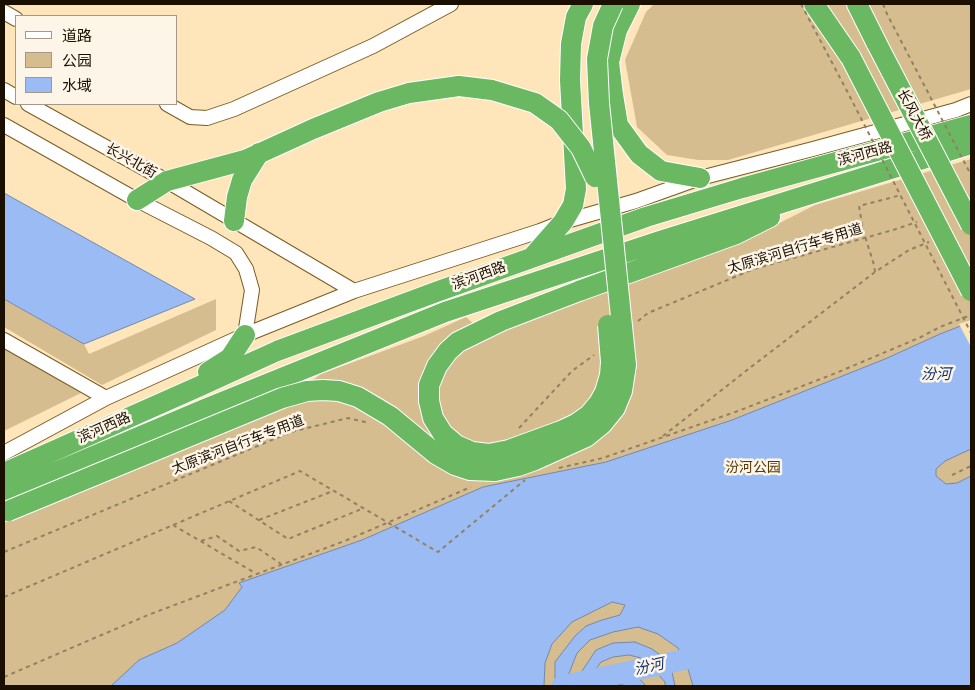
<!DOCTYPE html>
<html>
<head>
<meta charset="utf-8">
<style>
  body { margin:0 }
  #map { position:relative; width:975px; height:690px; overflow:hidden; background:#fee6ba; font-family:Figtree,"Noto Sans SC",sans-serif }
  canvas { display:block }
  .frame { position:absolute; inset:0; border:5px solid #1b1000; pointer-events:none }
  .legend { position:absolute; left:15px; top:15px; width:162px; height:90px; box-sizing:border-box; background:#fdf5e7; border:1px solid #a3998b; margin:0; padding:6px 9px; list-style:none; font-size:15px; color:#1b1000 }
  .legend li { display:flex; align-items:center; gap:10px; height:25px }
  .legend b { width:25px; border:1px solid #a3998b }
</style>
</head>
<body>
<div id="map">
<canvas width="975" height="690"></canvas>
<div class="frame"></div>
<ul class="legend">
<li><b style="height:6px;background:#fff"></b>道路</li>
<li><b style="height:14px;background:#d6bd90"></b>公园</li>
<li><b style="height:14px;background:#9bbbf5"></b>水域</li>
</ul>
</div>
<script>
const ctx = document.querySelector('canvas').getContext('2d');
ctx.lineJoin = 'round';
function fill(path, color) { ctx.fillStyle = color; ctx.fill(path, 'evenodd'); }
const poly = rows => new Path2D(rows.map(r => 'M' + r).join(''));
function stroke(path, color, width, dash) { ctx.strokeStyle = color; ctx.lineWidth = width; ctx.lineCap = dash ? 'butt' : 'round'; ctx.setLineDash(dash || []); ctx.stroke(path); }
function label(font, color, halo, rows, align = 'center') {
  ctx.font = font + ' Figtree,"Noto Sans SC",sans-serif'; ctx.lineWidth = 5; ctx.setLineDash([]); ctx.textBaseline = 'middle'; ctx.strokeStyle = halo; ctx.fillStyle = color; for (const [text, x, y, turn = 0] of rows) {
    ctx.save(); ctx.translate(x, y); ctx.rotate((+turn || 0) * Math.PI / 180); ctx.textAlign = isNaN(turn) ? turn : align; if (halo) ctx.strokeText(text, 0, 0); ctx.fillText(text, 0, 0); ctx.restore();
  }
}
const green = poly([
  [654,4,971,4,971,89,728,160,698,160,667,155,637,127,625,60,646,12],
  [971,159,971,686,4,686,4,523,272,411,321,374,424,336,466,317,485,334,628,280,752,237,815,205],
  [4,299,84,344,89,354,216,299,216,330,102,385,4,327],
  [4,348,81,393,4,431]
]);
const water = poly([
  [4,193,195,299,84,344,4,299,4,193],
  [971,322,971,449,945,461,936,469,936,476,946,484,957,483,971,476,971,686,693,686,688,669,678,648,658,634,638,627,613,632,590,640,577,653,568,676,567,686,555,686,555,662,575,636,586,626,602,620,620,615,625,605,612,602,572,622,552,644,545,663,544,686,111,686,139,660,177,643,225,610,242,587,239,583,362,540,483,487,606,462,732,420,885,359,940,334,971,322],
  [635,642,652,649,662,656,672,672,675,686,665,686,665,682,655,671,641,658,629,655,613,657,601,662,594,672,593,686,581,686,580,674,596,650,613,643,635,642],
  [626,669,636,675,646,686,628,686,617,684,614,686,610,686,608,680,616,672,626,669]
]);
const pier = poly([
  [971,320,971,347,959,324]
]);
const river = poly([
  [562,686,710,654]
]);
const path = poly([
  [875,272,874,265,863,230,859,206,901,195],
  [638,321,648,313,754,269,893,230,917,222],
  [519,428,572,371,594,355],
  [663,436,751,367,875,272,909,250,929,242],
  [559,468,603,458,738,411,836,373,921,337,940,327,971,315],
  [952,475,971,466],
  [229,501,288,539,364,508],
  [259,520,333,491],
  [173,525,255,573],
  [201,541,217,536,239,551,256,547,281,564],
  [4,552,291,432,348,418,369,423],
  [4,597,300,471,438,552,525,480],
  [4,677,148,615,347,540,471,487]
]);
const minor = poly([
  [4,12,16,19],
  [4,90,16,97],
  [28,104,167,181,354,291],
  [167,104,190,117,207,118,234,109,373,46,451,4],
  [4,125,137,200,211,238,236,253,246,269,252,290,245,335],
  [4,340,106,398],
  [4,453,106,398,245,335,354,291,540,231,563,222,636,201,700,178,813,149,956,110,971,104]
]);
const highway = poly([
  [630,4,617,30,609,62,613,95,618,125,639,154,661,171,700,178],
  [814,4,851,58],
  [857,4,877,44],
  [137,200,167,181,245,160,313,129,379,102,409,93,459,86],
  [234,221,237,197,242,180,259,153],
  [534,255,563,222,573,205,576,189,570,80,571,44,576,17,583,4],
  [579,291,736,234,770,217],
  [208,372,230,358,245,335],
  [4,473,200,386,277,351,436,292,646,217,742,188,971,125],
  [4,494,205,409,445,312,660,241,971,144]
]);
const pathBridge = poly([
  [801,4,847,91,971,333],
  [883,4,887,14,971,175]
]);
const highwayBridge = poly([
  [877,44,971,225],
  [851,58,971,291],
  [459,86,492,90,535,103,559,120,581,148,595,177],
  [579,291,501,321,458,342,448,351,437,366,429,385,429,401,433,418,443,434,456,445,472,452,489,454,509,450,561,431,576,424,589,415,599,403,605,392,610,375,611,362,608,325],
  [8,511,282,398,307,391,323,390,339,391,358,397,390,416,436,454,455,465,470,470,495,471,518,466,535,460,586,437,602,424,615,408,622,391,626,365,599,103,597,59,603,26,613,4]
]);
const streetNames = [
  ["长风大桥",914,115,62],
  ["滨河西路",865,154,-15],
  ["长兴北街",131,161,29],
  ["太原滨河自行车专用道",795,249,-17],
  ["滨河西路",479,276,-20],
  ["滨河西路",104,428,-24],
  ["太原滨河自行车专用道",238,445,-21]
];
const parkNames = [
  ["汾河公园",753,468]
];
const waterNames = [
  ["汾河",936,375],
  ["汾河",649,667,-12]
];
fill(green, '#d6bd90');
fill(water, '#9bbbf5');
stroke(water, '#7588ac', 1);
fill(pier, '#fee6ba');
stroke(river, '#9bbbf5', 21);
stroke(minor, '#795c23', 16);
stroke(highway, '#fff', 22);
stroke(path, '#928061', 2, [4, 4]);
stroke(minor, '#fff', 14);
stroke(highway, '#6ab861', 20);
stroke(highwayBridge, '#fff', 22, []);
stroke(pathBridge, '#928061', 2, [4, 4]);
stroke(highwayBridge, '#6ab861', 20);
label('14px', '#1b1000', '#fdf5e7', streetNames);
label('14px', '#533b07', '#fdf5e7', parkNames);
label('italic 15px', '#0f3173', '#fdf5e7', waterNames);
</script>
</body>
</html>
